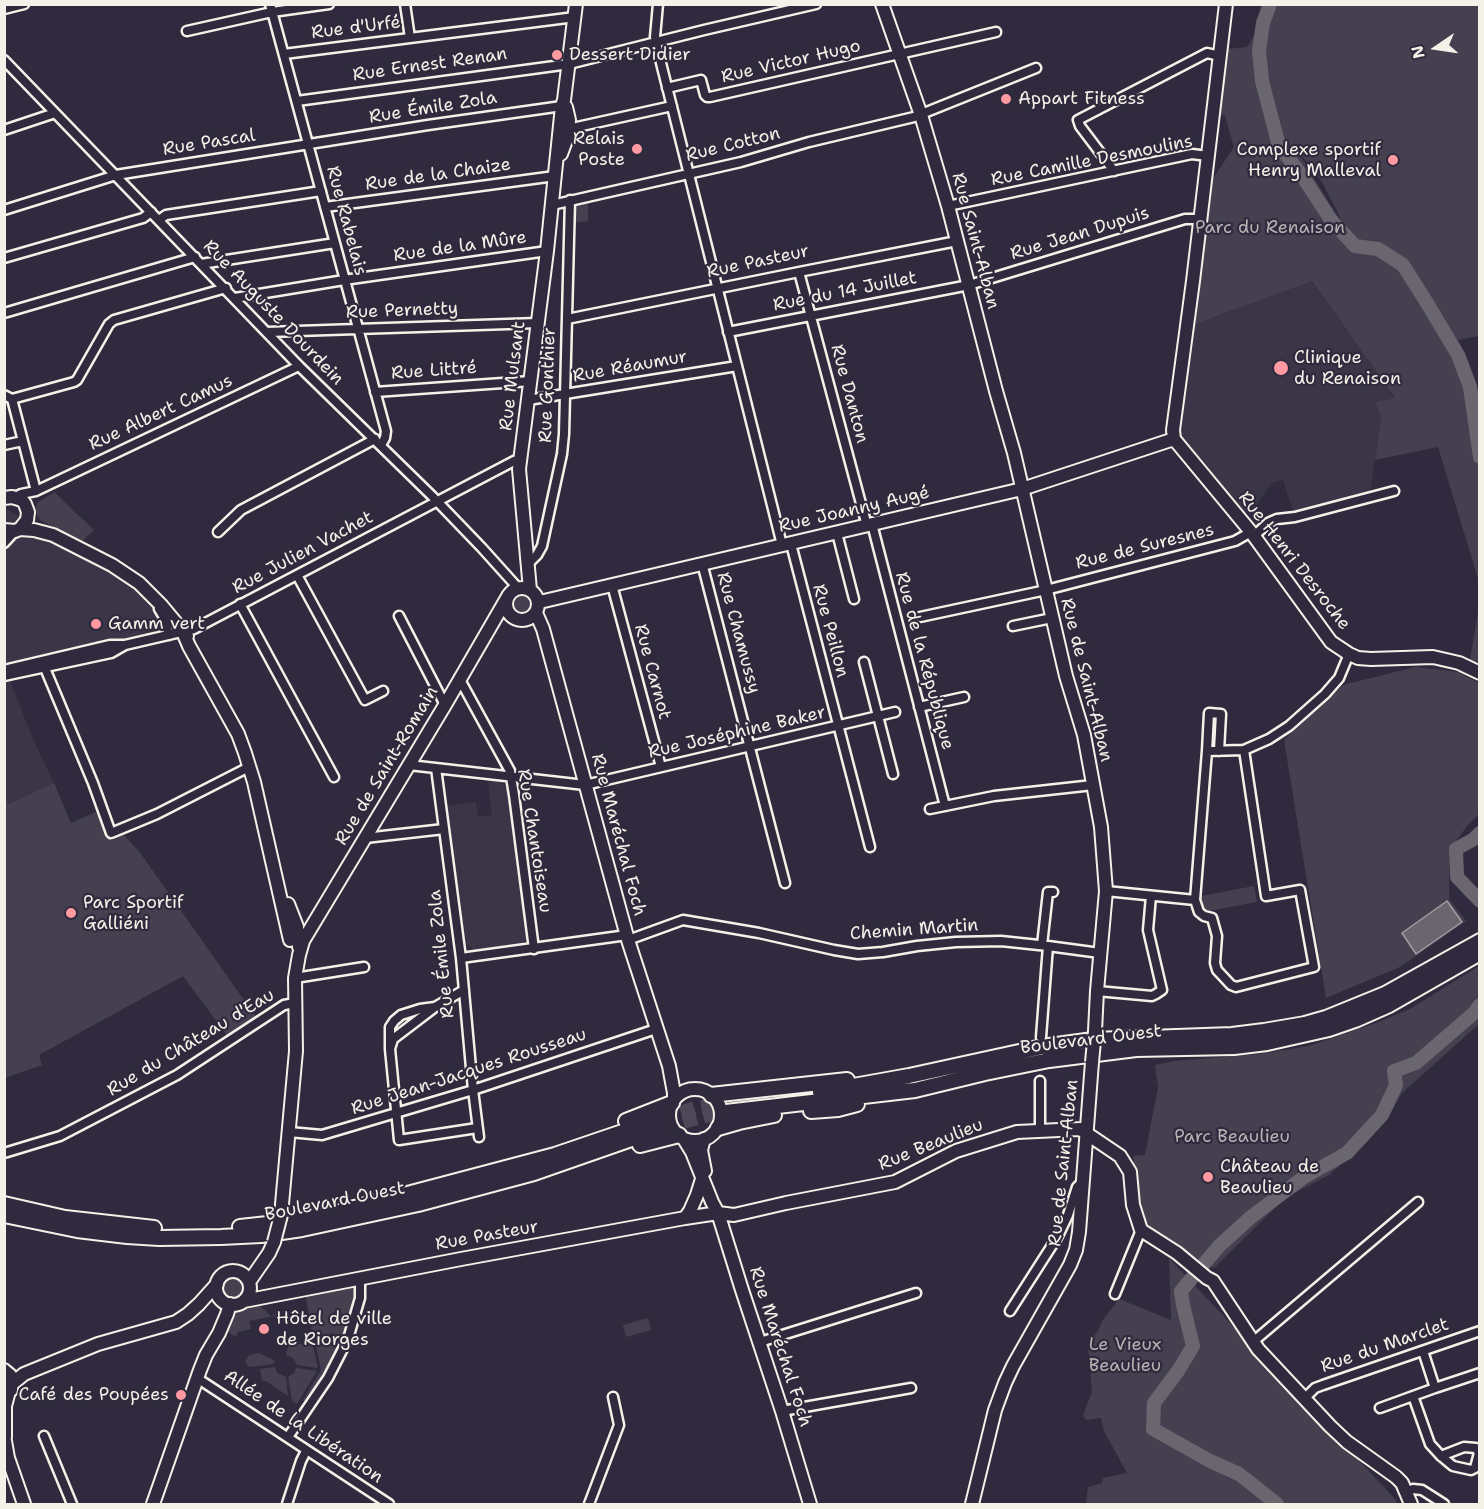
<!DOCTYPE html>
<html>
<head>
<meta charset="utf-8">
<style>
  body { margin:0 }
  #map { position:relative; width:1484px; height:1509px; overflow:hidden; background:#2f2a3d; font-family:"Shantell Sans",sans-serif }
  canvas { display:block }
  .frame { position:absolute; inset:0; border:6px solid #f4f1e8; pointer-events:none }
  .north { position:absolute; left:1406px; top:18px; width:60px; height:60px; -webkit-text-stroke:4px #2f2a3d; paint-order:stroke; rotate:257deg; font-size:16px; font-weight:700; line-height:24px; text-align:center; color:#f4f1e8 }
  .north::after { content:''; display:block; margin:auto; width:21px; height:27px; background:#f4f1e8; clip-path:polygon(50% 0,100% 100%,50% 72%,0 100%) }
</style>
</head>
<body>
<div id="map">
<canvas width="1484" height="1509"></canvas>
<div class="frame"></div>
<div class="north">N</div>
</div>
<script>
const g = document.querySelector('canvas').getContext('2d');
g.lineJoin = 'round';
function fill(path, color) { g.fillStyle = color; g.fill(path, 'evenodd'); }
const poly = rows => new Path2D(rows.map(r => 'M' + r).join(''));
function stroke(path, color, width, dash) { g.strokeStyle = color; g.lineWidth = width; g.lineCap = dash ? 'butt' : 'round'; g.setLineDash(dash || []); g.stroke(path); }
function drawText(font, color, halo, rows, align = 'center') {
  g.font = font + ' "Shantell Sans",sans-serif'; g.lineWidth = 4.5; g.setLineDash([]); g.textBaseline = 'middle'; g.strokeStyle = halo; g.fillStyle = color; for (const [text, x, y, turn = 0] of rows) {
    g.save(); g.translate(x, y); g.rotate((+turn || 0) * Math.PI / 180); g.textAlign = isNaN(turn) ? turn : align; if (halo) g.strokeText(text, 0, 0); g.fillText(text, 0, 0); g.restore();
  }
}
fill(poly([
  [1311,280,1395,399,1375,402,1381,417,1370,494,1298,513,1294,511,1290,503,1283,480,1272,483,1252,511,1240,514,1183,442,1181,436,1181,422,1195,324],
  [5,508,136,585,180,638,10,680,32,737,54,783,7,804,5,796],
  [488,779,501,782,507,789,527,937,521,944,474,950,467,945,464,927,462,927,446,806,476,802,478,817,492,815]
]), '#3b3647');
fill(poly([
  [1273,5,1479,5,1479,336,1458,340,1469,363,1479,391,1479,582,1438,447,1375,460,1381,417,1375,402,1395,398,1312,281,1195,324,1212,180,1234,147,1225,116,1213,113,1222,67,1228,49,1247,47],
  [1295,147,1322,182,1344,225,1342,224],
  [588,201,588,221,573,223,573,206,576,203],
  [55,492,57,495,94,530,81,542,40,520,36,513,36,507,38,502],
  '511 603a11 11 0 1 1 22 0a11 11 0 1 1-22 0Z',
  [1479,606,1479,663,1470,660],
  [1415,667,1458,672,1479,683,1479,814,1468,825,1449,850,1449,899,1466,921,1400,967,1326,998,1284,740,1343,685],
  [54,783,71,823,98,811,111,841,124,835,141,854,256,1017,228,1037,183,976,39,1055,42,1065,5,1078,5,796,8,804],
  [1254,886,1257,902,1208,911,1203,910,1200,908,1198,898,1201,896],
  [1479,966,1479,1024,1402,1093,1389,1116,1369,1140,1329,1175,1285,1198,1214,1268,1191,1257,1178,1244,1149,1229,1139,1202,1133,1156,1145,1155,1158,1087,1155,1065,1174,1061,1260,1054,1309,1046,1376,1023,1410,1009],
  [1169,1258,1396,1500,1396,1504,1086,1504,1088,1487,1102,1483,1103,1478,1127,1473,1104,1431,1101,1418,1086,1420,1083,1415,1092,1392,1088,1345,1099,1329,1102,1321,1119,1299,1171,1320],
  '219 1288a13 13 0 1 1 26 0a13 13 0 1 1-26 0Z',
  [356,1284,357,1298,346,1339,309,1404,303,1400,321,1370,315,1341,333,1337,334,1333,313,1337,305,1293],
  [252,1305,259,1305,271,1316,275,1315,275,1312,279,1308,280,1315,249,1321,251,1329,238,1332,236,1337,229,1333,228,1328,235,1314,246,1310],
  [648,1318,651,1330,626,1337,623,1325],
  [312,1342,318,1368,297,1365,293,1358,286,1355,288,1346],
  [259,1353,275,1361,274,1364,249,1367,245,1362,249,1355],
  [275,1367,277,1373,286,1377,288,1396,266,1381,262,1381,260,1369],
  [296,1368,317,1371,297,1404,292,1401,288,1377,294,1373]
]), '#454050');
const water = poly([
  [1447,901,1462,922,1416,954,1402,933,1447,901]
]);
fill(water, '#6a6670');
stroke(water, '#a19ea0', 1.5);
stroke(poly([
  [1270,4,1263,23,1259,51,1262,81,1279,146,1303,177,1331,220,1355,246,1378,249,1403,265,1427,303,1458,355,1470,387,1480,457],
  [1480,833,1474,839,1456,849,1457,877,1480,901],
  [1277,1504,1239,1474,1210,1461,1153,1429,1154,1403,1178,1371,1193,1346,1183,1305,1181,1291,1219,1246,1251,1217,1304,1177,1347,1153,1382,1115,1396,1085,1394,1071,1416,1063,1474,1013,1480,1005]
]), '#6a6670', 14);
stroke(poly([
  [661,1119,695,1108,727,1104],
  [663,1128,697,1118,725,1112]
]), '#4d4857', 14, [14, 7]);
const street = poly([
  [270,4,386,431,385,438,381,445],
  [405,4,410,38],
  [658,4,655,37,658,51,782,545],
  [4,9,24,4],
  [187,31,272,12,329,4],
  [284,54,575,17],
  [4,60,299,366,432,496,482,548,518,588],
  [667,88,701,80,705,95,707,97,710,97,996,32],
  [297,101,569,64,704,30,816,4],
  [568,129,672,106],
  [4,130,55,113],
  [1114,171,1080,126,1078,120,1207,53,1220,56],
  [552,205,741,162,809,142,914,117,1036,68],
  [948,206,1192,154,1208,156],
  [325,207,555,176],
  [4,210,116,175,428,125,562,106],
  [159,220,166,215,321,191],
  [4,258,143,218,151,212],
  [201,264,335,243],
  [799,272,867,526],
  [235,298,344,280,547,251],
  [4,313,195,257],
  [567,319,799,272,957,241],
  [267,332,538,323],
  [728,332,969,285,1185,219,1201,219],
  [375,392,531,381],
  [4,395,12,399,36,491],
  [12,399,74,382,77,380,109,324,114,320,226,288],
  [528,400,737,366],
  [4,445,23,441],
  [15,497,21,494,36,491,299,366],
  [872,524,945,806],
  [218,532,241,510,375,439],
  [837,533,854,599],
  [1253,537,1268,523,1277,519,1295,517,1394,491],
  [4,543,15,531],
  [791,544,870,847],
  [702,563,785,883],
  [528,564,537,555,542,546,562,454,564,434,570,200],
  [297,575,365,700,383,691],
  [612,585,661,767],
  [240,604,334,777],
  [159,609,165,619,169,635],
  [399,616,445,705],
  [920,617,1046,590,1235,541,1251,532],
  [1013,626,1052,618],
  [42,661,93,783,111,833,157,814,249,767],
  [864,662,893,774],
  [4,670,110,645,124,645],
  [4,676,111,653,125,645,194,629,514,461,521,460],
  [459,678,510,771,514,795,534,949],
  [919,707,964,697],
  [1207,751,1209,713,1221,714,1219,751],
  [409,765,585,785,895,712],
  [436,768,461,958,473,1090,479,1137],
  [930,809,994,796,1093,785],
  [365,838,444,829],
  [1106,891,1195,900,1207,751,1244,750,1269,739,1289,726,1325,694,1339,678,1349,654],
  [1195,900,1199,912,1204,916,1212,918,1217,936,1215,963,1217,970,1231,985,1236,987,1314,967,1300,890,1266,896,1244,750],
  [628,940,683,920,759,933,834,950,858,954,883,952,917,946,956,942,1001,941,1048,946,1100,953],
  [1042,945,1048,892,1053,892],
  [461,958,627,935],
  [295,978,364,967],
  [1097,991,1152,996,1156,994,1162,990,1148,930,1151,896],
  [435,1007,464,990],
  [1041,1037,1048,946],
  [390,1049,393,1039,435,1007,420,1009,401,1015,394,1021,390,1027,390,1049,399,1140,477,1128],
  [1040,1081,1040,1131],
  [289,1132,322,1135,473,1090,656,1029],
  [4,1153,60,1136,177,1075,284,1005,295,1003],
  [1115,1294,1141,1230],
  [1010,1311,1058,1236,1068,1215,1077,1187,1083,1181],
  [1254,1341,1418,1202],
  [760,1342,916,1293],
  [1423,1351,1435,1388,1480,1373],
  [197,1378,389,1504],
  [1413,1396,1430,1444,1441,1456,1453,1466,1471,1470,1475,1468,1479,1453,1476,1448,1464,1447,1441,1456],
  [1304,1399,1315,1388,1323,1385,1480,1331],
  [1380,1408,1435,1388],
  [782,1411,911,1388],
  [44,1436,72,1504],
  [288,1437,328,1378,348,1339,360,1298,360,1279],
  [1406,1491,1413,1489,1422,1490,1444,1504],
  [287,1504,301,1461,306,1451],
  [589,1504,619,1425,613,1397]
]);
const secondary = poly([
  [882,4,921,115,948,206,996,391,1014,453,1066,676,1084,735,1101,827,1106,891,1097,991,1095,1031],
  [561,154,568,135,569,120,566,107],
  [1174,439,1173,430,1193,281,1226,4],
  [1174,439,1251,532,1331,642,1349,654,1358,658,1371,659,1433,657,1459,663,1480,673],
  [4,498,12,497,22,500,25,504,28,512,27,520,20,529,15,531,4,530],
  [20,529,34,530,53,535,112,565,139,583,162,606,187,636],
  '506 604a16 16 0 1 1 32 0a16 16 0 1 1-32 0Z',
  [530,590,519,469,547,251,562,106,564,100,576,4],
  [538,601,544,601,1022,489,1174,439],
  [536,613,543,629,628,940,669,1066,674,1093,674,1100],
  [183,632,189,646,238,734,245,753,254,782,290,940],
  [288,904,297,927,299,947],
  '669 1115a26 26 0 1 1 52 0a26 26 0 1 1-52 0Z',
  [684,1139,692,1152,712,1202,718,1213,742,1290,782,1411,810,1504],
  [704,1139,701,1150,705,1171],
  [281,1215,296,1051,295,978,299,955,303,941,445,705,507,598],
  [685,1218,690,1211,697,1195,702,1179],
  '216 1288a17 17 0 1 1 34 0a17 17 0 1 1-34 0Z',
  [249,1282,269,1253,274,1242],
  [244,1301,461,1259,685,1218,718,1213,734,1215,786,1203,895,1182,956,1151,1017,1132,1080,1129,1120,1156,1130,1172,1133,1205,1141,1230,1177,1253,1207,1278,1213,1281,1258,1349,1330,1426,1347,1442,1396,1477,1402,1483,1411,1504],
  [4,1370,10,1375,12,1379,11,1390],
  [13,1383,24,1374,98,1344,176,1322,188,1314,199,1304,217,1284],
  [4,1435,8,1458,24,1504],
  [5,1437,5,1406,8,1395],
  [153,1504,200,1370,206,1355,219,1333,227,1314,230,1304],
  [972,1504,995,1410,1005,1383,1013,1366,1070,1265,1076,1250,1079,1232,1092,1062]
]);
const primary = poly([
  [820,1092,909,1076,1042,1047,1093,1040,1232,1035,1264,1031,1305,1024,1326,1018,1385,994,1480,941],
  [711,1095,847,1080],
  [811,1111,838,1109,857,1104],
  [726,1112,915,1090,985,1073,1049,1060,1136,1049,1234,1047,1267,1043,1329,1029,1355,1020,1389,1005,1480,953],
  [626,1121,672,1103],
  [718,1128,739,1122,774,1115],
  [640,1145,679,1135],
  [4,1204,65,1218,154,1228],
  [4,1215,77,1230,127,1236,159,1238,221,1237,261,1235,302,1229,418,1204,534,1173,663,1128],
  [240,1227,286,1222,328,1215,555,1155,661,1119]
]);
stroke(street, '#f4f1e8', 13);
stroke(secondary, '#f4f1e8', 16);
stroke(primary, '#f4f1e8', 18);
stroke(street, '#2f2a3d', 8);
stroke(secondary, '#2f2a3d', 12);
stroke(primary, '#2f2a3d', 14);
const secondaryBridge = poly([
  [1092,1062,1095,1031],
  [274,1242,281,1215]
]);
stroke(secondaryBridge, '#f4f1e8', 16, []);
stroke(secondaryBridge, '#2f2a3d', 12);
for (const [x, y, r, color] of [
  [557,55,6,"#ff9aa2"],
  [1006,99,6,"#ff9aa2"],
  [637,149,6,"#ff9aa2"],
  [1393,160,6,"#ff9aa2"],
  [1281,368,8,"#ff9aa2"],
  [96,624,6,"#ff9aa2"],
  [71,913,6,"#ff9aa2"],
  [1208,1177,6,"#ff9aa2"],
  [264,1329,6,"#ff9aa2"],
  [181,1395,6,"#ff9aa2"]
]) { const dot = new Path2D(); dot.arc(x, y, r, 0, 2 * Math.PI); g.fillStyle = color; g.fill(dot); stroke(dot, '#2f2a3d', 2); }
drawText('18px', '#f4f1e8', '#2f2a3d', [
  ["Rue d'Urfé",356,28,-7],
  ["Rue Victor Hugo",791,62,-13],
  ["Rue Ernest Renan",430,65,-8],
  ["Rue Émile Zola",433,108,-9],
  ["Rue Pascal",209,143,-9],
  ["Rue Cotton",733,145,-14],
  ["Rue Camille Desmoulins",1092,161,-11],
  ["Rue de la Chaize",438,175,-8],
  ["Rue Rabelais",346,221,75],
  ["Rue Jean Dupuis",1080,234,-17],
  ["Rue Saint-Alban",975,241,75],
  ["Rue de la Mûre",460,247,-8],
  ["Rue Pasteur",758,262,-12],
  ["Rue du 14 Juillet",845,292,-11],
  ["Rue Pernetty",402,311,-2],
  ["Rue Auguste Dourdein",273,313,46],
  ["Rue Réaumur",630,367,-10],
  ["Rue Littré",434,371,-4],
  ["Rue Mulsant",513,376,-83],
  ["Rue Gonthier",548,385,-88],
  ["Rue Danton",849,394,75],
  ["Rue Albert Camus",161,413,-25],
  ["Rue Joanny Augé",854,510,-13],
  ["Rue de Suresnes",1145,547,-14],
  ["Rue Julien Vachet",303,553,-28],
  ["Rue Henri Desroche",1294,561,52],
  ["Rue Peillon",830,631,75],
  ["Rue Chamussy",738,633,75],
  ["Rue de la République",924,661,75],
  ["Rue Carnot",652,672,75],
  ["Rue de Saint-Alban",1086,680,76],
  ["Rue Joséphine Baker",737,733,-13],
  ["Rue de Saint-Romain",387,766,-59],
  ["Rue Maréchal Foch",618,835,75],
  ["Rue Chantoiseau",534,841,81],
  ["Chemin Martin",914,930,-4],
  ["Rue Émile Zola",442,954,-96],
  ["Boulevard Ouest",1091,1040,-7],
  ["Rue du Château d'Eau",191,1043,-31],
  ["Rue Jean-Jacques Rousseau",469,1072,-18],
  ["Rue Beaulieu",931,1145,-22],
  ["Rue de Saint-Alban",1064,1163,-84],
  ["Boulevard Ouest",335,1202,-11],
  ["Rue Pasteur",487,1236,-10],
  ["Rue du Marclet",1385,1346,-19],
  ["Rue Maréchal Foch",780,1347,72],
  ["Allée de la Libération",303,1427,34]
]);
drawText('18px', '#f4f1e8', '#2f2a3d', [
  ["Dessert Didier",569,55],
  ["Appart Fitness",1018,99],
  ["Relais",625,139,"right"],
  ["Poste",625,160,"right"],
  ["Complexe sportif",1381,150,"right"],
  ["Henry Malleval",1381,171,"right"],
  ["Clinique",1294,358],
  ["du Renaison",1294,379],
  ["Gamm vert",108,624],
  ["Parc Sportif",83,903],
  ["Galliéni",83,924],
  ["Château de",1220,1167],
  ["Beaulieu",1220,1188],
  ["Hôtel de ville",276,1319],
  ["de Riorges",276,1340],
  ["Café des Poupées",169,1395,"right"]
], 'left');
drawText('18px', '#b7b3b3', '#2f2a3d', [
  ["Parc du Renaison",1270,228],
  ["Parc Beaulieu",1232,1137],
  ["Le Vieux",1125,1345],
  ["Beaulieu",1125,1366]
]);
</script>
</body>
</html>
